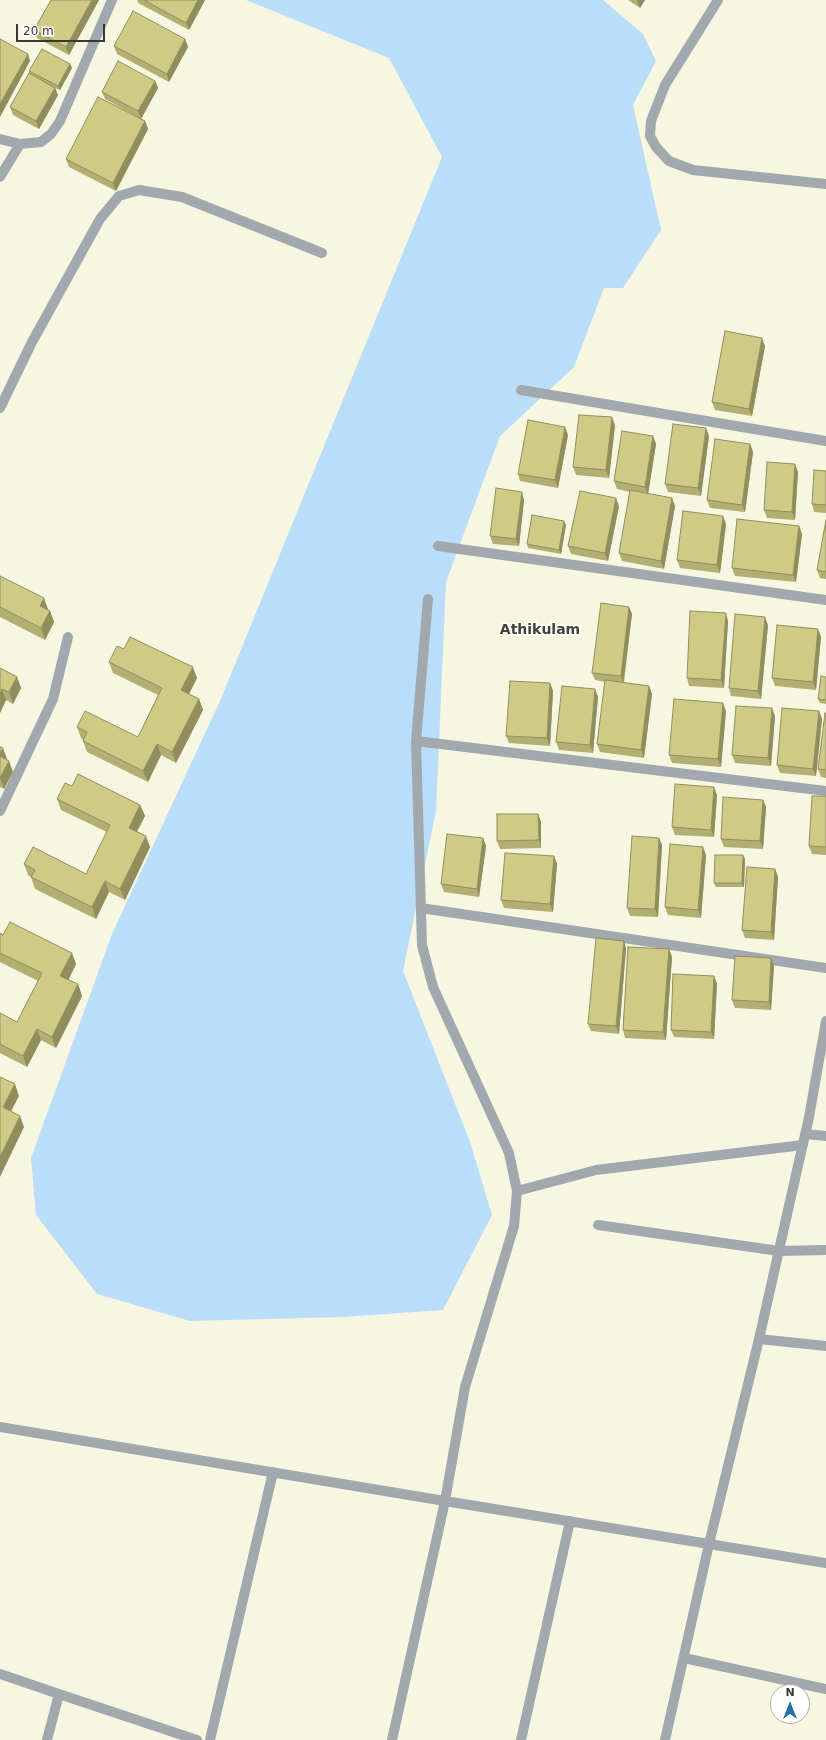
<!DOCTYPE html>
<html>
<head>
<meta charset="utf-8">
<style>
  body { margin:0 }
  #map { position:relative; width:826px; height:1740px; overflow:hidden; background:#f6f6e1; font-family:"DejaVu Sans",sans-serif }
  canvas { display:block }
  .north { position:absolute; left:770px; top:1684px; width:40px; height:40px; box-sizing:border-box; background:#fff; border:1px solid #b0afac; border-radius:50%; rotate:0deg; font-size:11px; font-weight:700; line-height:16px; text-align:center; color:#393830 }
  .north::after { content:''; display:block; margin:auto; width:14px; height:18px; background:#246fa2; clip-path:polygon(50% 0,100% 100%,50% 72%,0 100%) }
  .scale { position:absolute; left:16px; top:24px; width:89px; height:18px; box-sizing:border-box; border:2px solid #393830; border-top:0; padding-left:5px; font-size:12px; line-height:14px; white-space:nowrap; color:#393830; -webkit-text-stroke:3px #fff; paint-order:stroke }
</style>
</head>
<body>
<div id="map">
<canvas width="826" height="1740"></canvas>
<div class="north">N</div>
<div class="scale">20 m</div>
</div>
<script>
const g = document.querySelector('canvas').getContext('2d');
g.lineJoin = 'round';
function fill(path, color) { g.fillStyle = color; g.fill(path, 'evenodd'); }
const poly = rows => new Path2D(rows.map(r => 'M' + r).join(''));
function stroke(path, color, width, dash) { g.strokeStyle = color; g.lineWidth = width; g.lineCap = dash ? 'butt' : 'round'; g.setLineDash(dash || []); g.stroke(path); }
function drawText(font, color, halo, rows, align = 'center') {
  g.font = font + ' "DejaVu Sans",sans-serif'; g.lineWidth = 3.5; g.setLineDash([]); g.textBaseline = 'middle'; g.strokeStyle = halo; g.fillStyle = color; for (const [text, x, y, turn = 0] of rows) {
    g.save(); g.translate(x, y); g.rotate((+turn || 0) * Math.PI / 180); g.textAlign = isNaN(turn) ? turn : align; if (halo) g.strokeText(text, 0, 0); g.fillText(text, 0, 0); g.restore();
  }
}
fill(poly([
  [246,0,603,0,643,34,656,61,633,105,661,230,623,288,604,288,574,367,500,436,446,582,436,811,403,971,470,1142,492,1215,443,1310,343,1317,190,1321,97,1294,36,1215,31,1158,112,934,220,701,442,157,389,58]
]), '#baddf9');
stroke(poly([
  [718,0,665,85,651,121,650,136,656,147,669,161,693,170,826,184],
  [0,139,20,144],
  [0,177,20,144,41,142,51,134,60,121,112,0],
  [521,390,826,441],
  [0,408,32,342,100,219,119,196,139,190,182,197,322,253],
  [438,546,826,600],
  [428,599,416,741,422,945,433,987,509,1153,517,1191,514,1226,465,1387,445,1501,826,1563],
  [416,741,826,791],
  [0,811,53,699,68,637],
  [421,908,826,968],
  [826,1021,809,1117,759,1339,826,1346],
  [806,1134,826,1136],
  [517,1191,596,1170,803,1145],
  [598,1225,779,1251,826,1250],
  [0,1427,445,1501,392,1740],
  [684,1658,826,1689],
  [0,1674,59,1694,47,1740],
  [59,1694,197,1740],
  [210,1740,273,1472],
  [521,1740,570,1521],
  [665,1740,709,1544,759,1339]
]), '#a1a8ae', 10);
fill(poly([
  [51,0,99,0,69,55,37,38,34,30],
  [137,0,205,0,189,30,138,3],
  [628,0,645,0,640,8],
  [185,39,188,47,169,82,117,54,114,46],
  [70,64,72,68,60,90,55,88,58,95,39,129,13,115,10,107,31,74,29,71],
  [155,81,158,88,141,119,145,121,148,129,116,191,69,167,66,159,139,118,105,99,102,92],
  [765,346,752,416,715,410,712,402],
  [615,425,609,478,576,475,573,467],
  [568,435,558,488,520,481,518,474],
  [653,436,656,444,648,493,675,506,664,569,622,561,619,553,630,492,617,489,614,481],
  [709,436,701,496,668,492,665,484],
  [750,444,753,452,745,512,710,508,707,500],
  [826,471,826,513,814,512,812,504],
  [798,472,795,520,767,518,764,510],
  [524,500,519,546,493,544,490,536],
  [619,506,608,561,571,554,568,546],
  [826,520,826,579,820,578,817,570],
  [726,524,720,573,680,568,677,560],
  [566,525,561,554,528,548,527,544],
  [799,526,802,534,796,582,735,576,732,568],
  [0,576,50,611,54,622,45,640,0,617],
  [629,607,632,614,624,683,649,686,652,694,644,758,600,752,597,744,605,682,595,680,592,673],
  [728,621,724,688,689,686,687,678],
  [768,625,761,699,731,696,729,688],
  [818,629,821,637,816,690,775,686,772,678],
  [124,649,197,678,189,694,199,699,203,710,176,763,161,755,148,782,87,752,83,741,83,740,81,738,77,727,138,737,158,695,113,673,109,662],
  [0,668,17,677,21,688,13,704,6,700,0,713],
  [826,677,826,704,820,703,818,699],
  [550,683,553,691,550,746,509,743,506,736],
  [595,689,598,697,593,753,559,750,556,742],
  [726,711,721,767,672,763,669,755],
  [819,711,822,719,816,776,780,773,777,765],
  [826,714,826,778,821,777,818,769],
  [775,716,771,766,735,763,732,755],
  [0,747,13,772,4,789,0,787],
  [72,786,140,805,145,816,137,831,150,847,125,900,109,892,96,919,35,889,31,877,28,875,24,864,86,874,107,832,61,810,57,799],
  [717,795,714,837,675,835,672,827],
  [826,796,826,855,812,854,809,846],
  [763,800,766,807,763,849,724,847,721,839],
  [538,814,541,822,541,848,500,849,497,841],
  [483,838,486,846,479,897,444,892,441,884],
  [659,838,662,845,658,917,630,916,627,908],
  [706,855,701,918,668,915,665,907],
  [554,856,557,864,553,912,504,908,501,900],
  [745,859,744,887,716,887,714,883],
  [775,869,778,877,774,940,745,938,742,930],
  [0,933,76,964,68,980,78,984,82,996,56,1048,41,1040,27,1067,0,1053,0,1013,17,1022,38,981,0,962],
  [624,941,626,949,619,1034,591,1031,588,1024],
  [669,949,672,957,666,1040,625,1038,623,1030],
  [774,966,771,1010,735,1008,732,1000],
  [714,976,717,984,714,1039,674,1037,671,1030]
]), '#b2af73');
fill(poly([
  [92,0,99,0,69,55,66,47],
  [198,0,205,0,189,30,186,23],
  [637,0,645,0,640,8],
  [185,39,188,47,169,82,167,74],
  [28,54,30,61,0,117,0,104],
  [70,64,72,68,60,90,58,86],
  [155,81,158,88,141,119,138,111],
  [55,88,58,95,39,129,36,121],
  [145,121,148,129,116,191,113,183],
  [762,338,765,346,752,416,749,409],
  [612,417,615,425,609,478,606,470],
  [565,427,568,435,558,488,555,480],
  [706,428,709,436,701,496,698,488],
  [653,436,656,444,648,495,645,487],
  [750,444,753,452,745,512,742,505],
  [795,464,798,472,795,520,792,512],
  [522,492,524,500,519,546,516,539],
  [616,498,619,506,608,561,605,553],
  [672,498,675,506,664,569,661,561],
  [723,516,726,524,720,573,717,565],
  [564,521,566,525,561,554,559,550],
  [799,526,802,534,796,582,793,575],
  [44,598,48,609,44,617,40,606],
  [629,607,632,614,623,684,621,676],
  [50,611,54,622,45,640,41,628],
  [726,613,728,621,724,688,721,680],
  [765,617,768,625,761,699,758,691],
  [818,629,821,637,816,690,813,682],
  [193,667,197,678,185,702,181,690],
  [17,677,21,688,13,704,9,692],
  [550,683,553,691,550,746,547,738],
  [649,686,652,694,644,758,641,750],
  [2,689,6,700,0,713,0,694],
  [595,689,598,697,593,753,590,745],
  [199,699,203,710,176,763,172,752],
  [723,703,726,711,721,767,718,759],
  [772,708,775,716,771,766,768,758],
  [819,711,822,719,816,776,813,769],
  [157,744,161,755,148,782,143,771],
  [3,748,7,759,3,767,0,759,0,754],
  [9,761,13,772,4,789,0,778],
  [714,787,717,795,714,837,711,830],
  [763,800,766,807,763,849,760,841],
  [140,805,145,816,133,839,129,828],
  [538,814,541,822,541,848,539,840],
  [146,836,150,847,125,900,120,889],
  [483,838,486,846,479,897,477,889],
  [659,838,662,845,658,917,655,909],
  [703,847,706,855,701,918,698,910],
  [743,855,745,859,744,887,742,883],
  [554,856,557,864,553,912,550,904],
  [775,869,778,877,774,940,771,932],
  [105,881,109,892,96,919,92,907],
  [624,941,626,949,619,1034,616,1026],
  [669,949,672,957,666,1040,663,1032],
  [72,953,76,964,65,987,60,976],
  [771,958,774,966,771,1010,769,1002],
  [714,976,717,984,714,1039,711,1032],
  [78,984,82,996,56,1048,52,1037],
  [37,1029,41,1040,27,1067,23,1056],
  [15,1084,19,1096,7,1119,3,1107],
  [20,1116,24,1127,0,1177,0,1157]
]), '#918e5e');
const building = poly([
  [51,0,92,0,66,47,34,30,51,0],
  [144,0,198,0,186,23,144,0],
  [133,11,185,39,167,74,114,46,133,11],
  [0,39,28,54,0,104,0,39],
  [42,49,70,64,58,86,29,71,42,49],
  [118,61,155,81,138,111,102,92,118,61],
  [29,73,55,88,36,121,10,107,29,73],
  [98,97,145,121,113,183,66,159,98,97],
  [725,331,762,338,749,409,712,402,725,331],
  [579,415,612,417,606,470,573,467,579,415],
  [528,420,565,427,555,480,518,474,528,420],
  [673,424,706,428,698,488,665,484,673,424],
  [622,431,653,436,645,487,614,481,622,431],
  [715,439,750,444,742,505,707,500,715,439],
  [767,462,795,464,792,512,764,510,767,462],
  [814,470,826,471,826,505,812,504,814,470],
  [496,488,522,492,516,539,490,536,496,488],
  [630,490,672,498,661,561,619,553,630,490],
  [580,491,616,498,605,553,568,546,580,491],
  [683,511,723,516,717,565,677,560,683,511],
  [532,515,564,521,559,550,527,544,532,515],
  [737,519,799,526,793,575,732,568,737,519],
  [826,520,826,572,817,570,826,520],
  [0,576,44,598,40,606,50,611,41,628,0,607,0,576],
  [601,603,629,607,621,676,592,673,601,603],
  [690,611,726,613,721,680,687,678,690,611],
  [735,614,765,617,758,691,729,688,735,614],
  [777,625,818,629,813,682,772,678,777,625],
  [130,637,193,667,181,690,199,699,172,752,157,744,143,771,83,741,87,732,77,727,85,711,138,737,162,688,109,662,117,646,124,649,130,637],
  [0,668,17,677,9,692,2,689,0,694,0,668],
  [821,676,826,677,826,700,818,699,821,676],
  [605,680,649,686,641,750,597,744,605,680],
  [510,681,550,683,547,738,506,736,510,681],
  [562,686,595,689,590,745,556,742,562,686],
  [674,699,723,703,718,759,669,755,674,699],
  [736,706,772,708,768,758,732,755,736,706],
  [782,708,819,711,813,769,777,765,782,708],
  [825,713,826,714,826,770,818,769,825,713],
  [0,747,3,748,0,754,0,747],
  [0,756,9,761,0,778,0,756],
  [78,774,140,805,129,828,146,836,120,889,105,881,92,907,31,877,35,870,24,864,33,847,86,874,110,825,57,799,65,783,72,786,78,774],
  [675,784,714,787,711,830,672,827,675,784],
  [812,796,826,796,826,847,809,846,812,796],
  [723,797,763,800,760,841,721,839,723,797],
  [497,814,538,814,539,840,497,841,497,814],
  [447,834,483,838,477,889,441,884,447,834],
  [632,836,659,838,655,909,627,908,632,836],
  [670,844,703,847,698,910,665,907,670,844],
  [505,853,554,856,550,904,501,900,505,853],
  [715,855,743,855,742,883,714,883,715,855],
  [747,867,775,869,771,932,742,930,747,867],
  [10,922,72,953,60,976,78,984,52,1037,37,1029,23,1056,0,1044,0,1013,17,1022,42,973,0,953,0,933,3,935,10,922],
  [596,938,624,941,616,1026,588,1024,596,938],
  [628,947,669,949,663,1032,623,1030,628,947],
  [735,956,771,958,769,1002,732,1000,735,956],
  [673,974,714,976,711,1032,671,1030,673,974],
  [0,1077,15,1084,3,1107,20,1116,0,1157,0,1077]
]);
fill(building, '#cfcb86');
stroke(building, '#918e5e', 1);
drawText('bold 14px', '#434332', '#fff', [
  ["Athikulam",540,630]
]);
</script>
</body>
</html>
